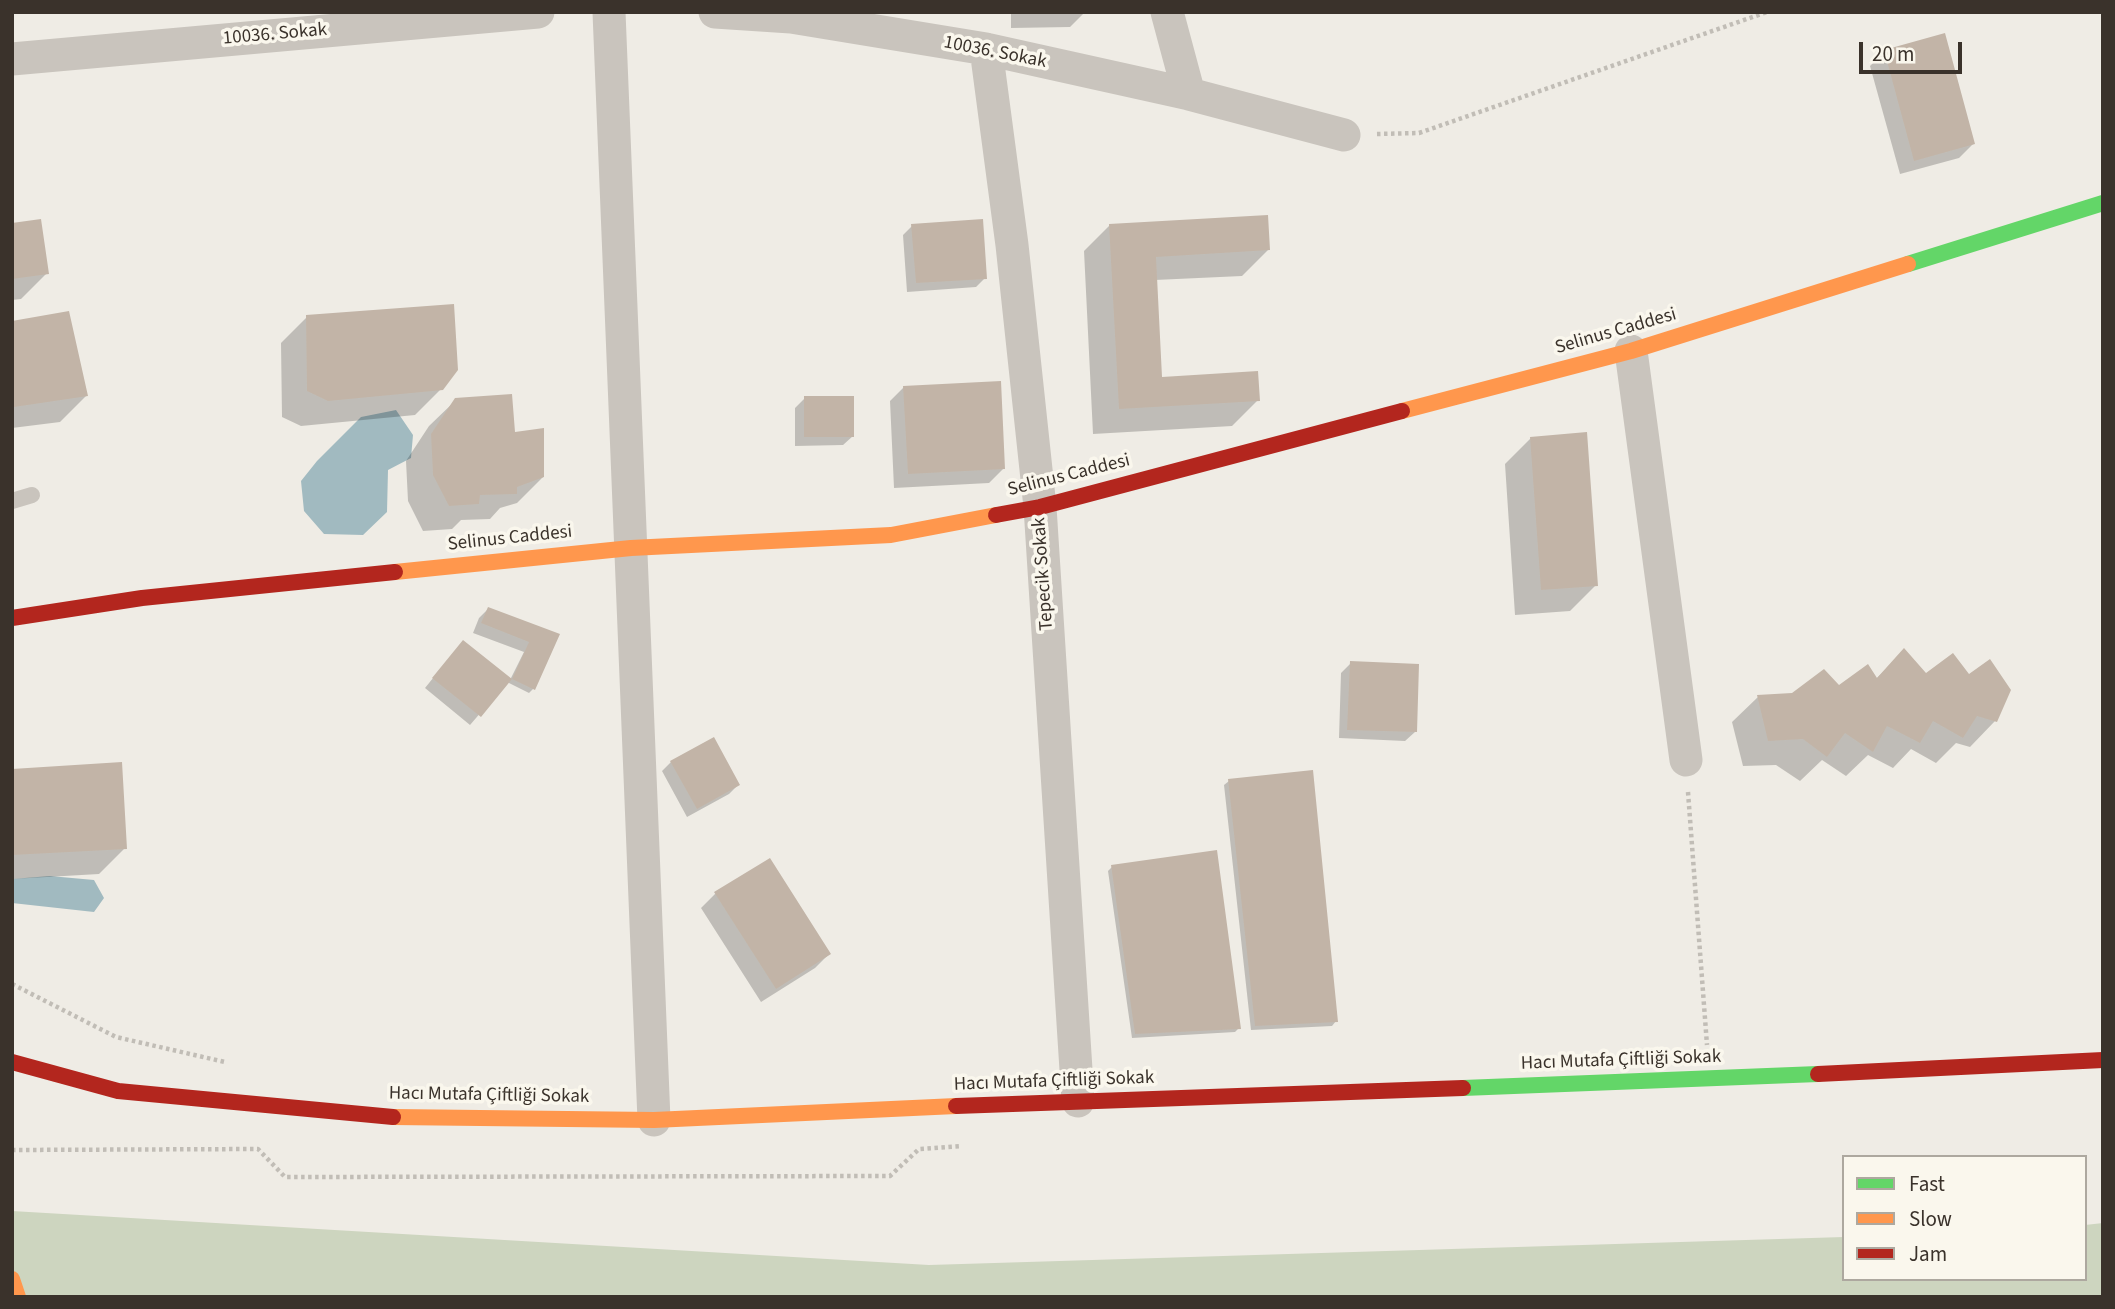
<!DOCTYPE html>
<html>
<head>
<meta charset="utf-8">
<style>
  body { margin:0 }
  #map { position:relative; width:2115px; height:1309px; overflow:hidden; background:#efece5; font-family:"Source Sans 3",sans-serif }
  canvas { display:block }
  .frame { position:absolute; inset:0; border:14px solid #3a322b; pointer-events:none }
  .legend { position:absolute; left:1842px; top:1155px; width:245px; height:126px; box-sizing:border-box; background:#faf7ed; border:2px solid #ada89f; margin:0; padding:9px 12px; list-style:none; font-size:21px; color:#3a322b }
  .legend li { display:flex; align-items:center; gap:14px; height:35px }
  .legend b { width:35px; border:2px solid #ada89f }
  .scale { position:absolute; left:1859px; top:42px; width:103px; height:32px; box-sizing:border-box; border:4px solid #3a322b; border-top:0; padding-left:9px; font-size:21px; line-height:24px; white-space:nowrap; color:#3a322b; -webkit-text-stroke:5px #faf7ed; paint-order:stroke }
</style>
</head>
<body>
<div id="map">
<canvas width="2115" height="1309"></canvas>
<div class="frame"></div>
<ul class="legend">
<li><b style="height:9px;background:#63d668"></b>Fast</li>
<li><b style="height:9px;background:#ff974d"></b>Slow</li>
<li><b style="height:9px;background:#b3261e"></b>Jam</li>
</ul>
<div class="scale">20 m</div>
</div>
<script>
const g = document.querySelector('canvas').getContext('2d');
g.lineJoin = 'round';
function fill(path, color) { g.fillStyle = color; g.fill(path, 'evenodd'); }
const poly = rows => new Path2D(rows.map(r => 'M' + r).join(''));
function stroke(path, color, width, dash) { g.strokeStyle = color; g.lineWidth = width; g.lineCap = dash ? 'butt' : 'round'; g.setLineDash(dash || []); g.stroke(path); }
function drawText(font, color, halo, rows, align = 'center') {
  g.font = font + ' "Source Sans 3",sans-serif'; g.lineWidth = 7; g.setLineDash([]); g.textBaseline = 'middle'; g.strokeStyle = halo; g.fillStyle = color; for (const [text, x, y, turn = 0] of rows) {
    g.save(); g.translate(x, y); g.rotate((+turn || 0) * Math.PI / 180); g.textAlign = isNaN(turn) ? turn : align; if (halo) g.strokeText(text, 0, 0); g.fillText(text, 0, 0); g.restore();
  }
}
fill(poly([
  [12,1211,929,1265,1844,1237,1844,1279,2085,1279,2085,1225,2103,1223,2103,1297,12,1297]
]), '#cdd5bf');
fill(poly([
  [396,410,413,435,411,458,388,470,387,512,363,535,324,534,304,511,301,481,317,461,361,417],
  [50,876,94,880,104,898,94,912,12,903,12,879]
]), '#a1bac0');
fill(poly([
  [1011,12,1085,12,1070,27,1011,28],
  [1943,36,1973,144,1959,158,1900,174,1870,66,1884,52],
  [12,225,47,273,21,299,12,300],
  [1110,225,1268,250,1242,276,1155,280,1160,379,1258,400,1232,426,1093,434,1084,251],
  [912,226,985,278,976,287,907,292,903,235],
  [307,317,441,389,415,415,301,426,282,417,281,343],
  [12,323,86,396,60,422,12,428],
  [904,387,1004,468,989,483,894,488,890,401],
  [805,398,853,436,843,445,795,446,795,408],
  [456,400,514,434,543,477,517,503,500,508,490,519,461,520,452,529,423,531,408,501,406,461,429,426],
  [1531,438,1596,585,1570,611,1515,615,1505,464],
  [488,609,558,635,533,689,529,693,507,682,470,725,425,688,454,652,510,680,524,652,473,633,479,618],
  [1904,651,1925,676,1995,721,1970,747,1956,743,1936,763,1911,749,1893,768,1868,755,1846,776,1822,760,1800,781,1776,765,1743,766,1732,722,1758,697,1792,695,1876,679],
  [1351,663,1415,732,1405,741,1339,738,1341,673],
  [671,762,738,785,729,794,687,817,662,771],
  [12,771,125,848,99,874,12,879],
  [1229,781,1336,1021,1332,1026,1251,1030,1224,785],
  [769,860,829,954,815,968,761,1002,701,908,715,894],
  [1112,867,1239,1028,1235,1032,1132,1038,1108,871]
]), '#0003');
fill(poly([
  [1945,33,1975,144,1914,161,1884,50],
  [1268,215,1270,250,1156,257,1162,377,1258,371,1260,401,1119,409,1109,224],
  [41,219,49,274,12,279,12,223],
  [983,219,987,279,916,283,911,224],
  [454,304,458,370,443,390,328,401,307,391,306,315],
  [69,311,88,396,14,407,12,321],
  [1001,381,1005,469,908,474,903,386],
  [512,394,515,432,544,428,544,477,517,487,517,494,480,495,479,504,449,506,433,475,431,434,455,398],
  [804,396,854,396,854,437,804,437],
  [1587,432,1598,586,1541,590,1530,437],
  [488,607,560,634,535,690,512,679,529,642,481,623],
  [463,640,512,679,481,717,432,678],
  [1904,648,1926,673,1953,653,1969,674,1990,659,2011,690,1997,722,1977,716,1963,738,1933,721,1920,743,1887,726,1873,752,1845,733,1827,757,1803,739,1768,741,1757,695,1792,693,1824,669,1839,685,1868,664,1877,678],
  [1350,661,1419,664,1417,732,1347,730],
  [714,737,740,785,697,809,670,761],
  [122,762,127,849,12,855,12,769],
  [1313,770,1338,1022,1255,1026,1228,779],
  [1217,850,1241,1029,1135,1034,1111,865],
  [770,858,831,954,776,989,714,892]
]), '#c2b4a7');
stroke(poly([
  [1377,134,1419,133,1767,12],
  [1688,792,1707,1045],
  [12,984,116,1037,225,1062],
  [12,1150,258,1149,285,1177,890,1176,919,1149,962,1146]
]), '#c1bdb6', 4.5, [3.5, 3.5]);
stroke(poly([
  [12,501,32,495]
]), '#c9c4bd', 16);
stroke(poly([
  [609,12,654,1120],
  [715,12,791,17,986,49,1189,94,1167,12],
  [986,49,1012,245,1040,507,1078,1101],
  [12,59,538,12],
  [1189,94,1344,135],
  [1631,351,1686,760]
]), '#c9c4bd', 33);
stroke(poly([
  [1908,264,2103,203],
  [1463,1088,1818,1074]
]), '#63d668', 16);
stroke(poly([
  [1402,411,1631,351,1908,264],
  [395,572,631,548,891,535,996,515],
  [393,1117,654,1120,956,1106],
  [12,1279,18,1297]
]), '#ff974d', 16);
stroke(poly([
  [996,515,1040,507,1402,411],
  [12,618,142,598,395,572],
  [12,1062,118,1091,393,1117],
  [1818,1074,2103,1060],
  [956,1106,1463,1088]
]), '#b3261e', 16);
drawText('19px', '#3a322b', '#faf7ed', [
  ["10036. Sokak",275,35,-5],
  ["10036. Sokak",995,53,11],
  ["Selinus Caddesi",1616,332,-16],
  ["Selinus Caddesi",1069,476,-14],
  ["Selinus Caddesi",510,539,-6],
  ["Tepecik Sokak",1044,574,-94],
  ["Hacı Mutafa Çiftliği Sokak",1621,1061,-2],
  ["Hacı Mutafa Çiftliği Sokak",1054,1082,-2],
  ["Hacı Mutafa Çiftliği Sokak",489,1096,1]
]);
</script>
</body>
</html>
